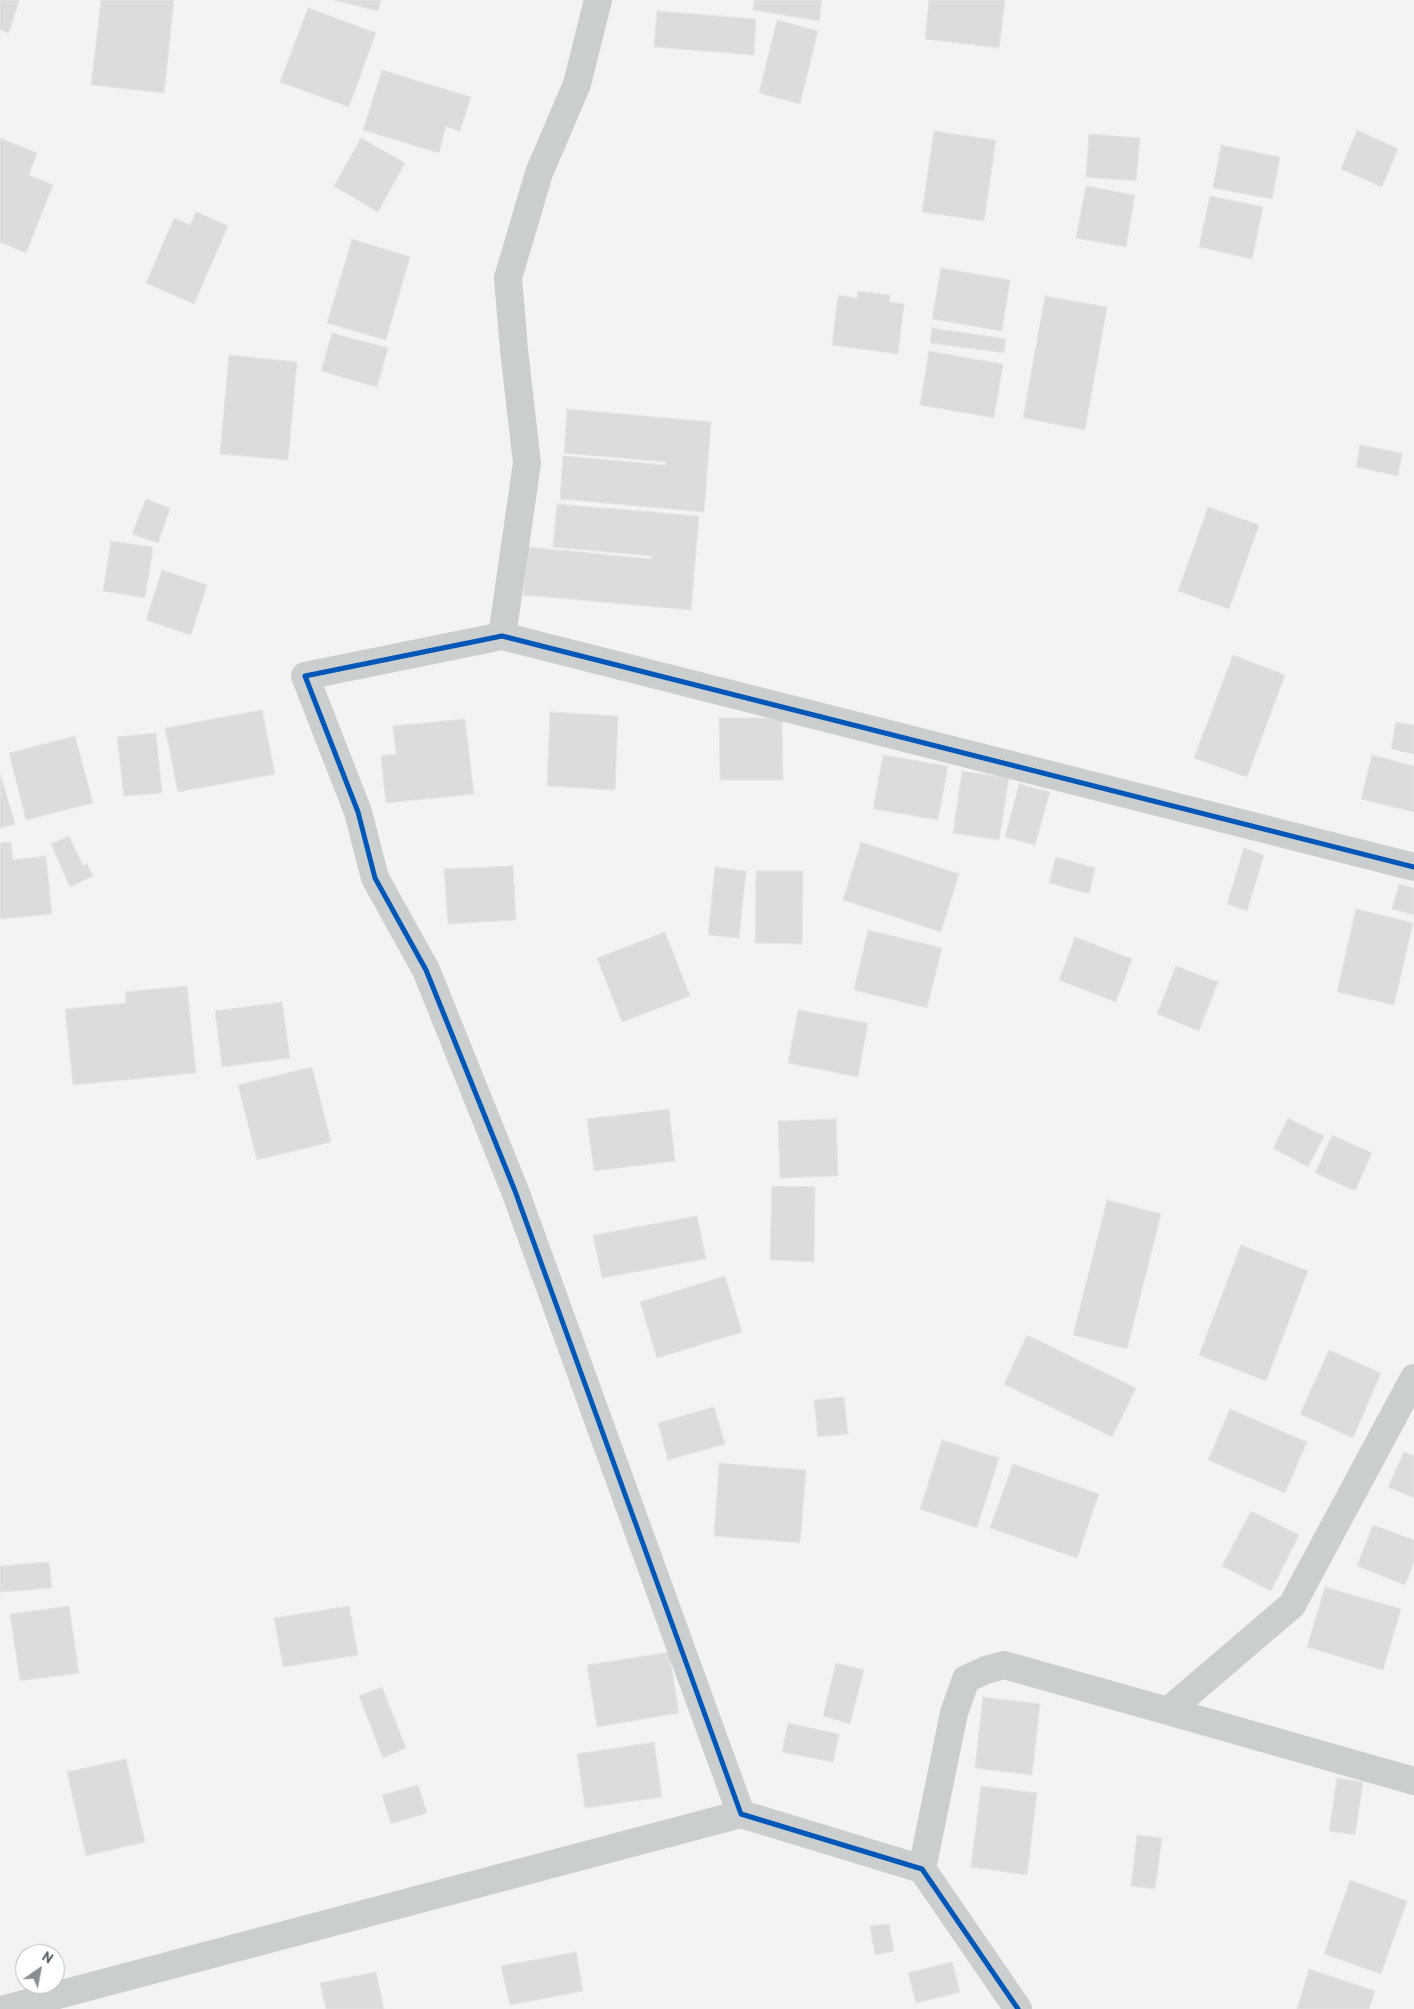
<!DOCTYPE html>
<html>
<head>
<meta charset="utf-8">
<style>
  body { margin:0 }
  #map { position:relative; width:1414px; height:2009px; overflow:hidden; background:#f4f3f3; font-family:"PT Sans",sans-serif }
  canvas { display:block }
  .north { position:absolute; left:15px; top:1944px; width:50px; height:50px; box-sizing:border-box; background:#fff; border:1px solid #b7bdbe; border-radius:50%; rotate:33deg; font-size:14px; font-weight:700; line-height:20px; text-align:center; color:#4c595d }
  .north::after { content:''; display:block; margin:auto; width:18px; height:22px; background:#878f92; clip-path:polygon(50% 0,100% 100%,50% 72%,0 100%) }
</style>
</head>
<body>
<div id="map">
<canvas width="1414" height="2009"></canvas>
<div class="north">N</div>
</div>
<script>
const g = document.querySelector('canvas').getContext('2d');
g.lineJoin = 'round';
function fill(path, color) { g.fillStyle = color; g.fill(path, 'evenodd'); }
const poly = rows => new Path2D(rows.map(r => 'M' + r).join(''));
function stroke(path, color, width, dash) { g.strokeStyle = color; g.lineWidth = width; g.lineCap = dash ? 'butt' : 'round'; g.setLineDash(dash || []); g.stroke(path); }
const building = poly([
  [0,0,19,0,9,33,0,30,0,0],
  [101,0,174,0,164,93,91,85,101,0],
  [334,0,381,0,378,11,334,0],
  [754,0,822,0,819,21,753,10,754,0],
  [929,0,1005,0,999,48,925,39,929,0],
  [308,8,376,33,349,107,280,82,308,8],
  [657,11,756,19,754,55,654,47,657,11],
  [777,20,818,31,800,104,759,93,777,20],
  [382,70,471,97,460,131,446,126,439,153,363,130,382,70],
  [1357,130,1398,149,1382,187,1341,169,1357,130],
  [934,131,996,140,984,221,922,212,934,131],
  [1089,134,1140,138,1136,181,1086,177,1089,134],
  [0,138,37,153,29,175,53,185,26,253,0,242,0,138],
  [361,138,405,163,378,212,334,186,361,138],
  [1221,145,1280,157,1272,199,1213,188,1221,145],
  [1086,186,1135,195,1126,247,1076,238,1086,186],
  [1210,196,1263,207,1252,259,1199,247,1210,196],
  [196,212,228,226,194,304,146,283,174,218,190,225,196,212],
  [352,239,410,257,386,340,327,323,352,239],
  [941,268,1010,280,1002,331,932,319,941,268],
  [858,291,890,295,889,302,904,304,898,354,832,345,838,295,857,298,858,291],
  [1045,296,1107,307,1085,430,1023,418,1045,296],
  [932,328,1006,339,1004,353,930,343,932,328],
  [332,333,388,348,377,387,321,371,332,333],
  [929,351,1003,364,994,418,920,405,929,351],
  [229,355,297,362,288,460,220,454,229,355],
  [567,409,711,422,704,512,560,499,563,456,666,465,666,462,564,453,567,409],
  [1360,445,1402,453,1398,476,1356,467,1360,445],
  [146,499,170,508,158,543,132,534,146,499],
  [557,504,699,516,691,610,523,595,527,547,652,559,652,556,553,547,557,504],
  [1208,507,1259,525,1229,609,1178,591,1208,507],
  [111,541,153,547,145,598,103,591,111,541],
  [162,570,207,585,191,635,146,620,162,570],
  [1233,655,1285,675,1247,777,1194,758,1233,655],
  [262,710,275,774,178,792,165,728,262,710],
  [550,712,618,716,615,790,547,786,550,712],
  [719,718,782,718,783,780,720,780,719,718],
  [465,719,474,794,386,803,381,756,396,754,393,726,465,719],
  [1396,722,1414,725,1414,754,1391,749,1396,722],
  [156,733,162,793,124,796,117,737,156,733],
  [75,736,93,803,26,820,9,753,75,736],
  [883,755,948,766,938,820,873,809,883,755],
  [1372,755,1414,766,1414,812,1361,799,1372,755],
  [962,771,1009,778,999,840,953,833,962,771],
  [0,773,15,824,0,828,0,773],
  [1019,784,1050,792,1035,845,1005,837,1019,784],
  [69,836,83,866,87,864,93,876,70,887,51,844,69,836],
  [11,842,13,860,46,856,52,914,0,919,0,843,11,842],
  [861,842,959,874,941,932,843,900,861,842],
  [1244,848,1264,855,1247,911,1227,904,1244,848],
  [1056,857,1095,868,1089,894,1049,883,1056,857],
  [513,866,516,920,448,924,444,869,513,866],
  [715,867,746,871,739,938,708,935,715,867],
  [756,871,803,871,802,944,755,943,756,871],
  [1399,884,1414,888,1414,915,1392,909,1399,884],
  [1356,909,1413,923,1394,1005,1337,992,1356,909],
  [868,930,942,948,927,1008,854,990,868,930],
  [665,932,690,996,622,1022,597,958,665,932],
  [1075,937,1132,959,1116,1002,1059,980,1075,937],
  [1176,966,1218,982,1199,1031,1157,1014,1176,966],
  [187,986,196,1073,73,1085,65,1009,126,1003,125,992,187,986],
  [282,1002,290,1058,222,1067,215,1011,282,1002],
  [798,1010,868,1023,858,1077,788,1063,798,1010],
  [312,1067,331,1142,257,1160,238,1085,312,1067],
  [669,1109,675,1161,594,1171,587,1119,669,1109],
  [1288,1118,1324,1136,1308,1167,1273,1148,1288,1118],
  [836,1119,838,1176,780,1178,778,1121,836,1119],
  [1332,1135,1372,1153,1355,1191,1315,1173,1332,1135],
  [772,1186,815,1187,814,1262,770,1260,772,1186],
  [1107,1200,1161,1214,1127,1349,1073,1335,1107,1200],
  [697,1216,706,1259,602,1278,593,1235,697,1216],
  [1241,1245,1308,1271,1266,1381,1199,1355,1241,1245],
  [725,1276,742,1332,657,1358,640,1302,725,1276],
  [1027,1335,1136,1388,1112,1437,1004,1384,1027,1335],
  [1329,1350,1381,1373,1353,1438,1300,1414,1329,1350],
  [844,1397,848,1434,818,1437,814,1400,844,1397],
  [714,1407,725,1444,668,1460,658,1423,714,1407],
  [1230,1409,1307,1442,1285,1493,1208,1460,1230,1409],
  [942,1440,999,1458,977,1528,920,1509,942,1440],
  [1404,1452,1414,1456,1414,1498,1388,1487,1404,1452],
  [719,1463,806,1470,800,1543,714,1536,719,1463],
  [1013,1464,1099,1494,1077,1558,990,1528,1013,1464],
  [1251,1511,1299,1535,1271,1591,1222,1566,1251,1511],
  [1373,1525,1414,1540,1414,1562,1405,1585,1357,1566,1373,1525],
  [49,1562,52,1588,0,1592,0,1566,49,1562],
  [1325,1587,1401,1609,1383,1670,1307,1647,1325,1587],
  [69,1606,79,1673,20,1681,10,1614,69,1606],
  [349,1606,358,1655,283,1667,274,1618,349,1606],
  [669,1652,679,1713,597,1727,587,1665,669,1652],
  [836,1663,864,1670,850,1724,823,1716,836,1663],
  [382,1687,406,1748,383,1758,359,1696,382,1687],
  [983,1697,1040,1704,1032,1775,975,1768,983,1697],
  [788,1723,839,1734,833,1762,782,1752,788,1723],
  [654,1742,662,1797,585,1808,577,1754,654,1742],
  [126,1759,145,1842,86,1856,67,1772,126,1759],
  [1337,1778,1363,1782,1355,1835,1329,1831,1337,1778],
  [418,1785,427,1813,391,1824,382,1795,418,1785],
  [981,1786,1037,1793,1027,1875,971,1867,981,1786],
  [1137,1835,1162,1838,1155,1889,1131,1886,1137,1835],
  [1350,1880,1407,1901,1381,1974,1324,1954,1350,1880],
  [889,1924,894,1951,875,1955,870,1926,889,1924],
  [576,1952,583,1991,510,2005,501,1966,576,1952],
  [952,1962,960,1992,916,2003,908,1973,952,1962],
  [1309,1969,1375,1991,1369,2009,1297,2009,1309,1969],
  [376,1972,384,2009,326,2009,320,1983,376,1972]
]);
fill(building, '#dbdcdc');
stroke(building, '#e5e5e6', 1);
stroke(poly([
  [502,636,527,463,514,350,508,278,539,173,577,84,598,0],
  [1414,1378,1292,1605,1168,1711,1414,1781],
  [922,1869,954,1713,966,1679,986,1670,1004,1665,1168,1711],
  [5,2009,741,1814],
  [1018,2009,922,1869,741,1814,515,1191,426,970,375,878,358,812,305,676,502,636,1414,867]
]), '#cbcecf', 28);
stroke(poly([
  [1018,2009,922,1869,741,1814,515,1191,426,970,375,878,358,812,305,676,502,636,1414,867]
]), '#0057b8', 5);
</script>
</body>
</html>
